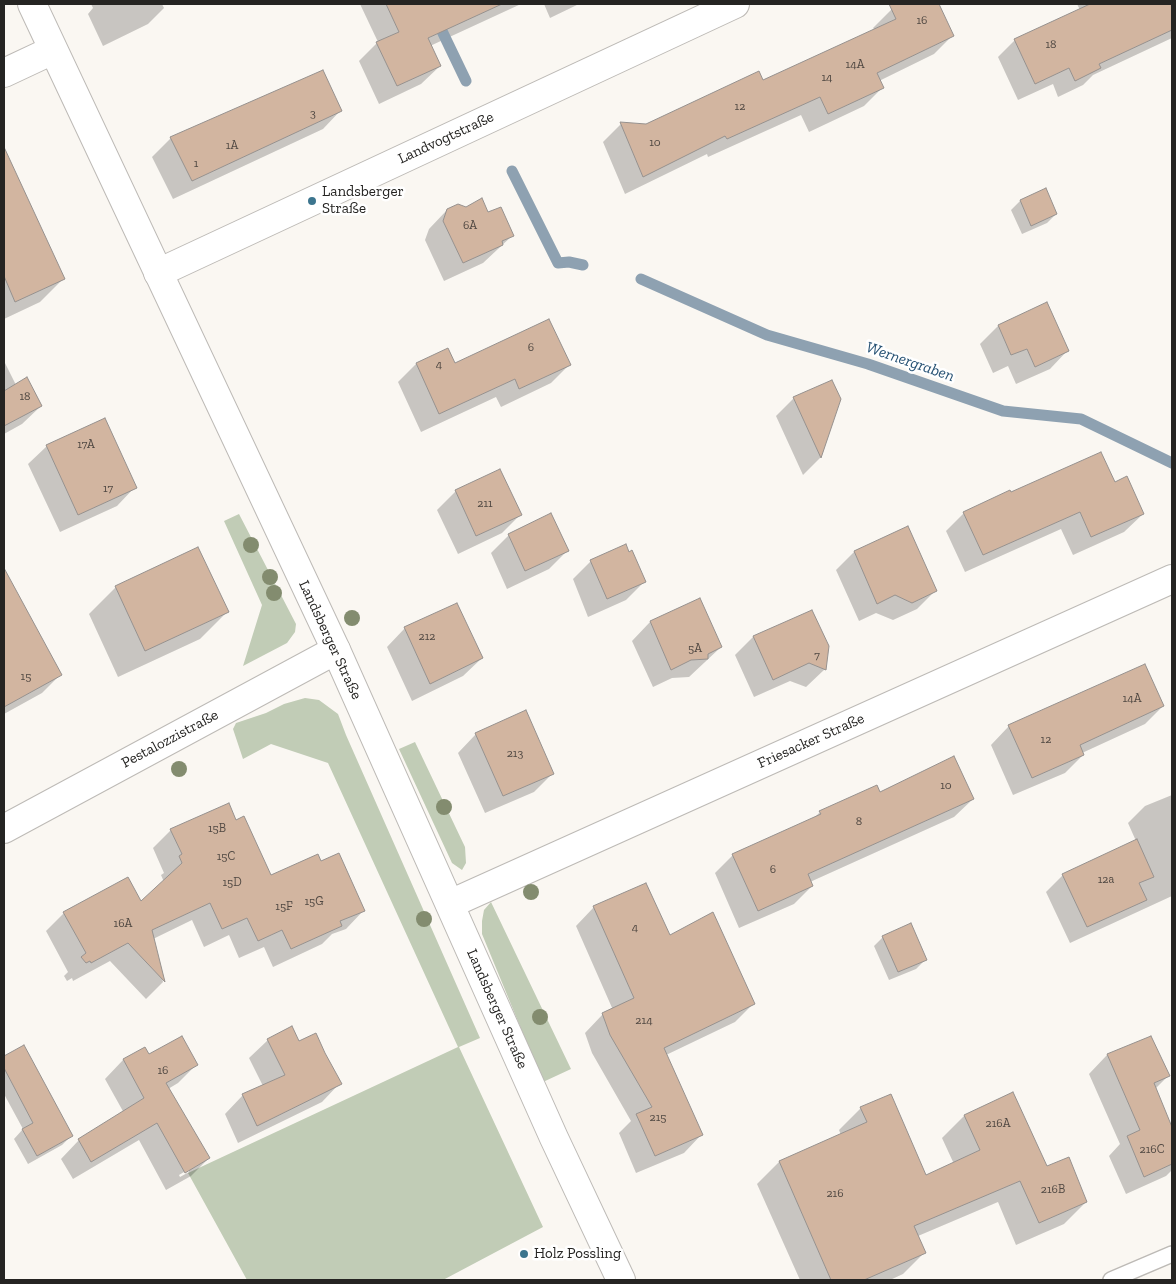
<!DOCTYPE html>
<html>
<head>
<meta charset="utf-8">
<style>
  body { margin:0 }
  #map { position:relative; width:1176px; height:1284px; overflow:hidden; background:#faf7f2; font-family:"Zilla Slab",serif }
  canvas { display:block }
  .frame { position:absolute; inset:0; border:5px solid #252422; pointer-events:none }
</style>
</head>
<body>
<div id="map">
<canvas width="1176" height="1284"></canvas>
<div class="frame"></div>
</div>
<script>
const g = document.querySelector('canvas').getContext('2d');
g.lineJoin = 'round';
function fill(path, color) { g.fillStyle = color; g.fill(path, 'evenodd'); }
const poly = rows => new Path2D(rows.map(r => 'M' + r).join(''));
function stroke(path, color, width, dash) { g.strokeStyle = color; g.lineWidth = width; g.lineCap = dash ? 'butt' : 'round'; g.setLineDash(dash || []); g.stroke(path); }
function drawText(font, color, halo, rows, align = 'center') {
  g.font = font + ' "Zilla Slab",serif'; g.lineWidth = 5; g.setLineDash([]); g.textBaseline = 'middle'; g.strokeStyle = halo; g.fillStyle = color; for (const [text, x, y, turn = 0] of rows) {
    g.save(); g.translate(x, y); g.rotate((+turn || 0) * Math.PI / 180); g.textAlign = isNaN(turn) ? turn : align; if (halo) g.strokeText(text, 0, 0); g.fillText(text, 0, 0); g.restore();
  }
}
fill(poly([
  [239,514,296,624,295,632,287,643,243,666,262,605,224,521],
  [305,698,319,700,338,714,346,735,480,1038,459,1047,543,1227,443,1280,247,1280,188,1173,458,1047,328,763,271,744,243,759,233,729,236,723,266,713,284,704],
  [415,742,465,847,466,863,462,870,452,863,399,749],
  [491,902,571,1069,543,1082,482,934,482,921,484,910]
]), '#c1ccb6');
fill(poly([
  [91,4,162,4,164,8,148,24,103,46,88,14,93,8],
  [360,4,521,4,430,46,440,66,421,84,379,104,359,61,378,42],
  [544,4,579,4,550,18],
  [903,4,937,4,952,36,934,54,879,81,882,88,864,106,809,132,801,115,708,157,707,154,625,194,603,142,621,124,646,126,762,82,875,30,873,28,892,9],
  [1077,4,1172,4,1172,38,1093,75,1083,85,1058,97,1053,84,1018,100,998,57,1015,40,1080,10],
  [323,71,341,110,323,129,173,199,152,157,171,138],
  [4,150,63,279,40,302,4,319],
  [1045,190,1056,214,1047,223,1022,234,1011,210,1020,201],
  [447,210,488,214,513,235,483,263,444,281,425,240,429,229],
  [1047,304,1068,350,1050,369,1016,384,1008,366,993,373,980,344,998,326],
  [4,361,16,385,41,406,22,424,4,434],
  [416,364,454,365,569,365,551,383,501,407,496,397,421,432,398,382],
  [794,398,840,399,820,458,803,475,776,416],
  [47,446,135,487,117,506,60,532,28,464],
  [499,471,520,515,502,533,458,554,437,510,455,492],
  [1114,484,1143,514,1124,532,1073,555,1061,529,965,572,946,531,964,513,1011,494],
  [907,528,935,591,917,609,893,620,876,613,859,621,836,570,854,552],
  [509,535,567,551,549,569,507,589,491,553],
  [591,561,644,582,626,600,588,617,573,579],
  [116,587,227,612,200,639,118,677,89,614],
  [19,599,60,675,42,693,4,714,4,608],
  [700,600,721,647,689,677,672,678,653,687,632,641,650,622],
  [811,612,825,669,806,687,790,681,754,697,735,655,753,637],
  [405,628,482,658,463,676,412,701,387,647],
  [1163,706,1145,724,1082,753,1083,755,1065,773,1013,795,991,745,1009,726],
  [476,734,552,774,534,792,485,813,458,753],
  [879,794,973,799,954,817,810,882,812,886,794,904,739,928,715,873,733,855,814,818,820,812],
  [1172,795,1172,896,1070,943,1046,892,1063,875,1136,841,1128,823,1145,806],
  [236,821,270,876,321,863,364,910,346,929,332,934,322,944,273,967,264,947,239,958,229,935,204,947,192,920,153,939,163,982,146,999,110,961,73,981,72,978,67,981,64,976,68,972,46,931,64,913,141,903,164,882,161,875,164,873,153,848,171,830],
  [594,907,669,937,753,1004,735,1022,666,1055,702,1134,684,1153,636,1173,619,1133,631,1121,592,1053,585,1033,603,1014,613,1010,576,926],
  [883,937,925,960,916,969,889,980,874,946],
  [1150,1037,1168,1076,1155,1089,1172,1130,1172,1170,1166,1176,1126,1194,1109,1156,1120,1144,1089,1074,1107,1055],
  [268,1040,299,1043,340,1083,322,1102,238,1143,225,1114,243,1095,263,1086,249,1058],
  [23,1047,71,1136,62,1145,28,1164,14,1139,23,1129,4,1094,4,1057],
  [144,1049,148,1056,196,1065,178,1083,168,1089,209,1158,191,1176,166,1190,139,1140,73,1179,61,1159,79,1140,124,1113,105,1079,123,1060],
  [189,1169,189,1172,180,1177,179,1175],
  [1012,1093,1047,1167,1086,1202,1064,1224,1016,1245,998,1202,918,1236,925,1252,903,1274,890,1280,800,1280,757,1184,779,1162,841,1135,839,1130,861,1108,926,1177,954,1164,942,1138,964,1116]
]), '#0003');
stroke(poly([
  [429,4,466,81],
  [512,171,558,263,569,262,583,265],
  [641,279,767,335,868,364,1003,411,1081,419,1172,463]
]), '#8ea1b1', 11);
const building = poly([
  [386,4,502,4,428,38,441,66,397,86,376,42,399,32,386,4],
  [889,4,939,4,954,36,877,73,884,88,828,114,820,97,727,139,725,136,643,177,620,122,646,124,759,71,763,80,896,19,889,4],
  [1090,4,1172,4,1172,30,1099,64,1101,68,1075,81,1069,68,1035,84,1014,39,1090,4],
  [323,70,342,111,192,181,170,137,323,70],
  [4,147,65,279,15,302,4,276,4,147],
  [1046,188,1057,214,1031,226,1020,200,1046,188],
  [482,198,488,212,501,207,514,236,502,241,503,245,463,263,443,221,447,209,458,204,466,207,482,198],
  [1047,302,1069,351,1035,367,1027,349,1011,355,998,325,1047,302],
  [549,319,571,365,519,389,515,379,439,414,416,363,448,348,455,363,549,319],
  [27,377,42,406,4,426,4,391,27,377],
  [832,380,841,399,821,458,793,397,832,380],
  [105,418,137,488,78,515,46,445,105,418],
  [1101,452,1115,482,1127,476,1144,514,1091,537,1080,512,983,555,963,512,1010,490,1011,492,1101,452],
  [500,469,522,515,476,536,455,490,500,469],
  [551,513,569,551,525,571,508,534,551,513],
  [908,526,937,591,912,603,895,595,877,604,854,551,908,526],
  [626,544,629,552,632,550,646,582,607,599,590,560,626,544],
  [198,547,229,612,145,651,115,586,198,547],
  [4,568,62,675,4,707,4,568],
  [700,598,722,647,708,654,708,659,691,660,671,670,650,621,700,598],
  [457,603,483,658,430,684,404,627,457,603],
  [812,610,829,646,826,670,809,663,773,680,753,636,812,610],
  [1145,664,1164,706,1080,745,1084,755,1032,778,1008,725,1145,664],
  [526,710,554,774,503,796,475,733,526,710],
  [954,756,974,799,808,874,813,886,758,911,732,854,821,814,819,811,877,785,880,792,954,756],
  [229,803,236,820,244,816,271,875,318,854,321,861,339,853,365,911,340,921,342,926,291,949,282,930,258,941,247,918,222,929,210,903,152,930,165,982,128,943,91,963,90,961,86,963,81,957,86,953,63,912,128,877,141,901,182,863,179,856,182,854,170,829,229,803],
  [1137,839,1154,877,1139,883,1147,900,1087,927,1062,874,1137,839],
  [646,883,670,935,713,912,755,1004,664,1048,703,1135,655,1156,636,1114,652,1107,610,1035,602,1013,634,998,593,906,646,883],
  [911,923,927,960,898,972,882,936,911,923],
  [292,1026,299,1041,316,1033,325,1053,342,1084,257,1126,242,1094,285,1075,267,1039,292,1026],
  [182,1036,198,1065,166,1083,210,1158,185,1173,157,1123,91,1162,78,1139,144,1098,123,1059,145,1047,149,1054,182,1036],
  [1151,1036,1170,1076,1154,1083,1172,1127,1172,1164,1144,1177,1127,1136,1140,1130,1107,1054,1151,1036],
  [24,1045,73,1136,37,1156,22,1129,33,1123,4,1068,4,1056,24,1045],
  [1013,1092,1047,1166,1069,1157,1087,1202,1039,1223,1020,1181,914,1226,926,1253,864,1280,831,1280,779,1161,867,1122,860,1107,891,1094,926,1175,980,1150,964,1115,1013,1092]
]);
fill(building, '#d2b5a0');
stroke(building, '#96918e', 1);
const lane = poly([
  [1111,1280,1172,1254]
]);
const street = poly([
  [4,73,53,50],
  [158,273,735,4],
  [4,829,336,650],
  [450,904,1172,579]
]);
const secondary = poly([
  [32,4,336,650,554,1138,621,1280]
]);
stroke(lane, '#bdbab6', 18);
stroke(street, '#bdbab6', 30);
stroke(secondary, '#bdbab6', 30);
stroke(lane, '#fff', 15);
stroke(street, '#fff', 28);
stroke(secondary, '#fff', 28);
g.fillStyle = '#838c6f';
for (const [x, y] of [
  [251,545],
  [270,577],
  [274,593],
  [352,618],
  [179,769],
  [444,807],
  [531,892],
  [424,919],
  [540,1017]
]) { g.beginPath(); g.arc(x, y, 8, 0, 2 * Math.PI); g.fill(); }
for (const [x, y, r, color] of [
  [312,201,5,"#3c758e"],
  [524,1254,5,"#3c758e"]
]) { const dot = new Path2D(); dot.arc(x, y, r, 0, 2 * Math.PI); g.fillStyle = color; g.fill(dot); stroke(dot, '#fff', 2); }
drawText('12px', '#504842', null, [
  ["16",922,21],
  ["18",1051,45],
  ["14A",855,65],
  ["14",827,78],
  ["12",740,107],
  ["3",313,114],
  ["10",655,143],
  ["1A",232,146],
  ["1",196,164],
  ["6A",470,226],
  ["6",531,348],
  ["4",439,365],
  ["18",25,397],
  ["17A",86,445],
  ["17",108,489],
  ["211",485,504],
  ["212",427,637],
  ["5A",695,649],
  ["7",817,656],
  ["15",26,677],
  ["14A",1132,699],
  ["12",1046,740],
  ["213",515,754],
  ["10",946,786],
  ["8",859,822],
  ["15B",217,829],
  ["15C",226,857],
  ["6",773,870],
  ["12a",1106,880],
  ["15D",232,883],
  ["15G",314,902],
  ["15F",284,907],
  ["16A",123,924],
  ["4",635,928],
  ["214",644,1021],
  ["16",163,1071],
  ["215",658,1118],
  ["216A",998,1124],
  ["216C",1152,1150],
  ["216B",1053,1190],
  ["216",835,1194]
]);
drawText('15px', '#252422', '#fff', [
  ["Landvogtstraße",446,138,-25],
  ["Landsberger Straße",330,640,65],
  ["Pestalozzistraße",170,739,-28],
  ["Friesacker Straße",811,741,-24],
  ["Landsberger Straße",497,1009,66]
]);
drawText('15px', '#252422', '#fff', [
  ["Landsberger",322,192],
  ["Straße",322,209],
  ["Holz Possling",534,1254]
], 'left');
drawText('italic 16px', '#275274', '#fff', [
  ["Wernergraben",910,362,19]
]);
</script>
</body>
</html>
